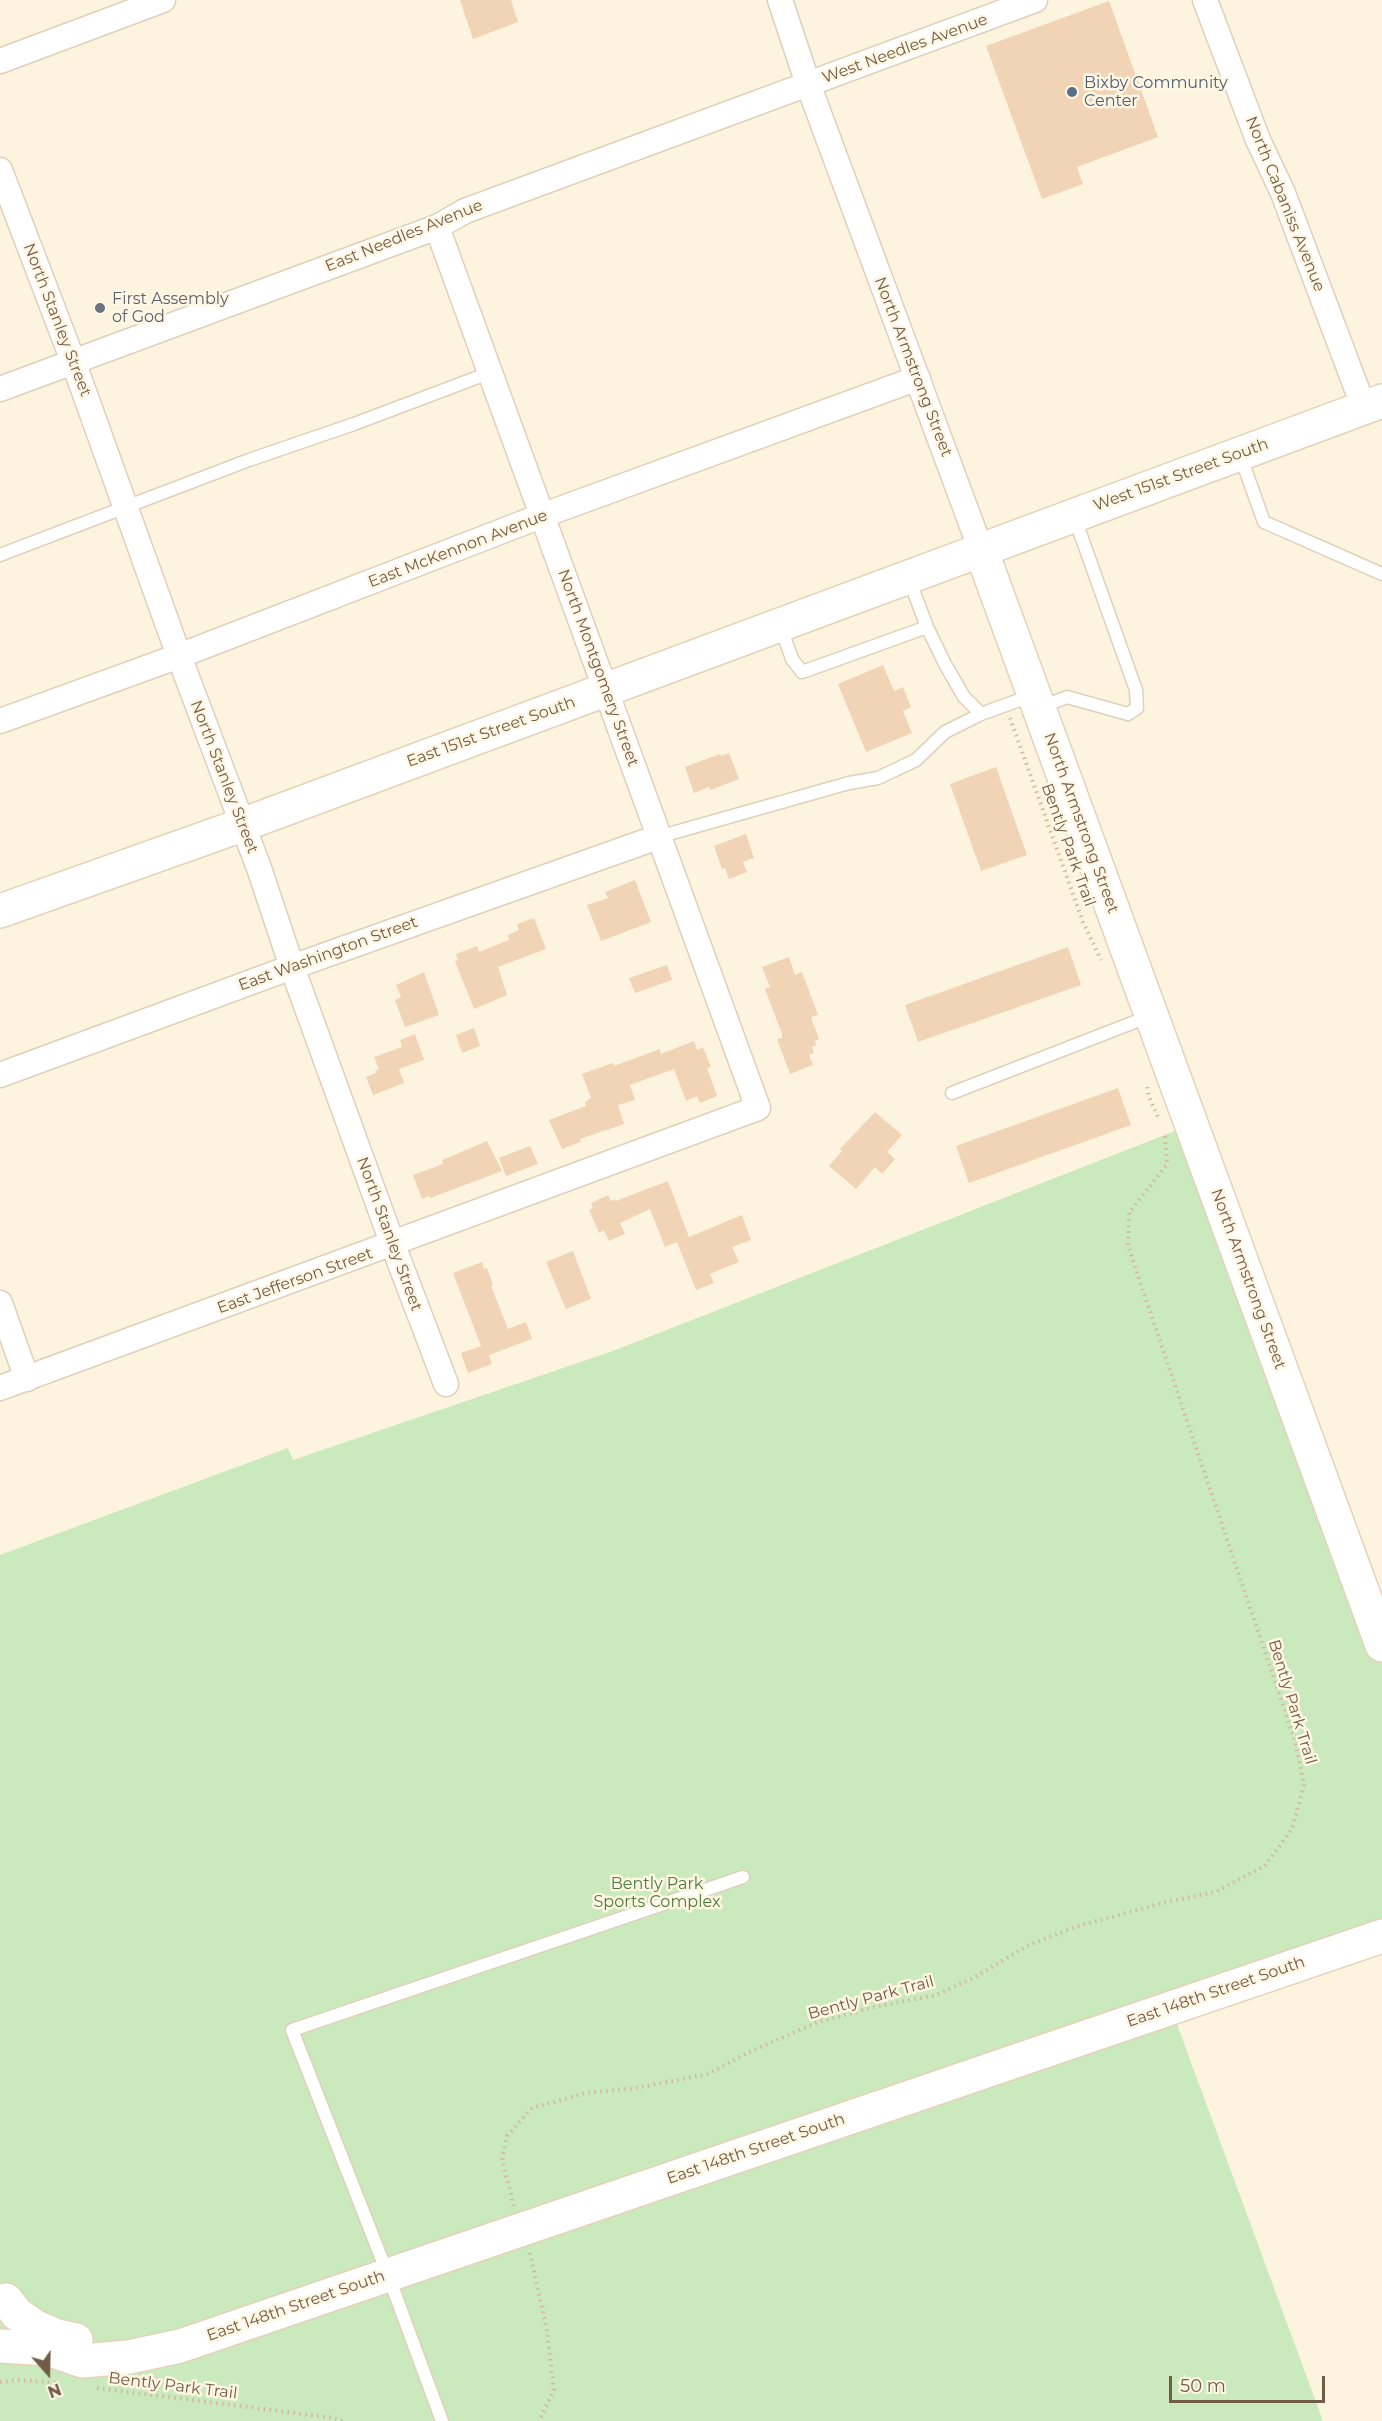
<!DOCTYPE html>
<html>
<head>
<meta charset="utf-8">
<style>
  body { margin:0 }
  #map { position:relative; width:1382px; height:2421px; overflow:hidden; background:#fcf4de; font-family:Montserrat,sans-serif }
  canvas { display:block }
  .north { position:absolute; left:18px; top:2343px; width:60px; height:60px; -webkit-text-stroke:4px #fff7e4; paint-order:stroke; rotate:160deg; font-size:16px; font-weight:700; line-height:24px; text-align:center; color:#725b47 }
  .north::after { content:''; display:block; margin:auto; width:21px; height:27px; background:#725b47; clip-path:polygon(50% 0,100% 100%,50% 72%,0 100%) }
  .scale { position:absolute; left:1169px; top:2376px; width:156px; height:27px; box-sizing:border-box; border:3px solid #725b47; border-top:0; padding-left:8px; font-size:18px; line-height:21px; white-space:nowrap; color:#725b47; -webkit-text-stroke:4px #fff7e4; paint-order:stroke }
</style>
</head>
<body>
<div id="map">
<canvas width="1382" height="2421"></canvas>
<div class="north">N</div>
<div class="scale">50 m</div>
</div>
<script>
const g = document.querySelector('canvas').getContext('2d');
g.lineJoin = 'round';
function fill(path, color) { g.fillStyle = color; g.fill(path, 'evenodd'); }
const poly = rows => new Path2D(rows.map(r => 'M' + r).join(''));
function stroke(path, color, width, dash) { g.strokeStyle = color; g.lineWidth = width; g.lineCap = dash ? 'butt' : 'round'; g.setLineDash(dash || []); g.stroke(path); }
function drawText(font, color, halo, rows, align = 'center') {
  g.font = font + ' Montserrat,sans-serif'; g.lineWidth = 5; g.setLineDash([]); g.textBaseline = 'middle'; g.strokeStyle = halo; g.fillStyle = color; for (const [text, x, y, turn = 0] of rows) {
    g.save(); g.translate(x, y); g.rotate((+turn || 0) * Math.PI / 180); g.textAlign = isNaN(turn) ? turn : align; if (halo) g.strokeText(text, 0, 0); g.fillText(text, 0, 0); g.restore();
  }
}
fill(poly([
  [1180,1129,1382,1657,1382,1936,1171,2008,1323,2421,0,2421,0,1555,288,1448,293,1460,613,1351]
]), '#cae9bd');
fill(poly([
  [460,0,511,0,518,22,473,39],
  [1109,1,1158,137,1077,167,1083,184,1042,199,986,46],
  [883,665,894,691,903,687,911,707,903,711,912,733,866,752,838,684],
  [729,753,739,779,710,790,709,787,694,793,685,767,720,754,721,756],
  [996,767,1027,855,981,871,950,784],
  [746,834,754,858,743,862,747,872,729,879,725,868,722,869,714,846],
  [635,880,651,922,601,941,587,905,608,898,605,892],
  [534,918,546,949,498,967,507,995,474,1009,455,961,458,960,456,954,477,946,479,952,509,940,508,935,519,930,517,924],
  [1068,947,1081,985,918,1042,905,1005],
  [789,957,795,975,802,972,818,1015,811,1017,819,1039,815,1041,816,1045,812,1047,814,1053,809,1055,813,1065,790,1074,777,1039,782,1038,782,1034,765,989,770,987,762,967],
  [667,965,672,980,635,993,629,978],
  [424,972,439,1015,405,1027,395,1000,401,997,396,985],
  [474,1028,480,1046,462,1053,456,1035],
  [415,1034,424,1060,399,1069,404,1083,373,1095,366,1077,376,1073,375,1071,379,1069,374,1057,402,1047,400,1040],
  [694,1041,697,1050,703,1047,711,1067,707,1068,717,1096,700,1103,697,1096,686,1101,674,1069,630,1085,635,1100,618,1105,624,1124,580,1139,581,1142,562,1149,549,1120,586,1106,585,1102,591,1098,582,1074,613,1063,614,1066,660,1049,661,1054],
  [1118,1088,1131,1125,969,1183,956,1146],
  [875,1112,902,1135,887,1152,895,1159,882,1174,875,1167,856,1189,829,1166,842,1151,840,1149],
  [487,1141,502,1171,430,1198,429,1196,422,1199,413,1175,443,1164,442,1160],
  [530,1146,538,1164,506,1176,499,1158],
  [668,1181,689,1237,742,1215,751,1240,732,1247,739,1262,710,1274,714,1283,696,1290,677,1242,665,1247,650,1209,620,1223,625,1234,609,1241,604,1230,599,1233,589,1210,593,1208,591,1203,608,1195,611,1201,615,1199,616,1201],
  [573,1251,591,1299,566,1309,546,1262],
  [482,1262,484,1269,487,1268,493,1285,491,1286,508,1329,526,1322,532,1339,489,1355,492,1364,468,1373,461,1353,481,1346,453,1273]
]), '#f1d4b6');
const lane = poly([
  [1240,455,1264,522,1382,574],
  [0,555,249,460,354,424,489,373],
  [909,579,927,627,945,664,964,697,981,714],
  [780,625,792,659,802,672,927,627],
  [1039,708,1067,697,1128,714,1137,708,1136,690,1074,516],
  [658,837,849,783,878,778,916,760,945,732,981,714,1033,695],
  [952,1093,1150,1016],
  [442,2421,388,2275,292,2030,743,1877]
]);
const street = poly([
  [780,0,808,84,981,550],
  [1205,0,1258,140,1283,193,1364,408],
  [0,61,163,0],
  [0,170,73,361,179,656,259,868,292,967,393,1245,446,1384],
  [0,389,437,227,465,211,1035,0],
  [0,721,179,656,541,516,918,378],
  [0,1075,292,967,658,837],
  [0,1303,27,1379],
  [0,1388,758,1108,437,227]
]);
const secondary = poly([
  [981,550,1382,1645],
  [0,911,242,825,1382,401],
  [6,2300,17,2314,36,2327,57,2336,76,2340],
  [0,2346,48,2349,82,2361,129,2357,180,2346,1382,1936]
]);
stroke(lane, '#e0d0bb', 15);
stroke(street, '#e0d0bb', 27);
stroke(secondary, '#e5d2b9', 36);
stroke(poly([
  [1010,718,1083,922,1101,960],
  [1147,1087,1149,1097,1159,1119],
  [514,2206,502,2160,507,2136,532,2108,586,2093,636,2088,708,2074,749,2052,816,2023,870,2008,936,1995,975,1977,1029,1945,1075,1927,1166,1902,1215,1892,1265,1866,1292,1829,1304,1785,1296,1744,1128,1246,1129,1213,1167,1164,1165,1134],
  [530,2253,547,2331,554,2390,539,2421],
  [0,2382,18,2380,60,2383],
  [97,2388,334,2418,343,2421]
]), '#d5b89a', 4, [1.5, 4.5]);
stroke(lane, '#fff', 12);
stroke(street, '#fff', 24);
stroke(secondary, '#fff', 33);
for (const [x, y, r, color] of [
  [1072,92,6,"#5c6f8a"],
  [100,308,6,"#6b7280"]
]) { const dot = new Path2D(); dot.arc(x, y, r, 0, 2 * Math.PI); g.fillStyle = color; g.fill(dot); stroke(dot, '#fff7e4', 2); }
drawText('16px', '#725b47', '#fff7e4', [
  ["West Needles Avenue",905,49,-20],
  ["North Cabaniss Avenue",1285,204,68],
  ["East Needles Avenue",404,236,-22],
  ["North Stanley Street",57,320,69],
  ["North Armstrong Street",913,367,69],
  ["West 151st Street South",1181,475,-20],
  ["East McKennon Avenue",458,549,-21],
  ["North Montgomery Street",598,668,70],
  ["East 151st Street South",491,732,-20],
  ["North Stanley Street",224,777,69],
  ["North Armstrong Street",1081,823,70],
  ["Bently Park Trail",1068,845,70],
  ["East Washington Street",328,954,-20],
  ["North Stanley Street",389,1234,70],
  ["North Armstrong Street",1248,1279,70],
  ["East Jefferson Street",295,1281,-20],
  ["Bently Park Trail",1292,1702,73],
  ["East 148th Street South",1216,1992,-19],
  ["Bently Park Trail",871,1998,-15],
  ["East 148th Street South",756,2149,-19],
  ["East 148th Street South",296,2306,-19],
  ["Bently Park Trail",173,2386,7]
]);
drawText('16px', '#4e5e75', '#fff7e4', [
  ["Bixby Community",1084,83],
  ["Center",1084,101]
], 'left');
drawText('16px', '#5b616d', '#fff7e4', [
  ["First Assembly",112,299],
  ["of God",112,317]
], 'left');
drawText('16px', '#4c7d41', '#fff7e4', [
  ["Bently Park",657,1884],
  ["Sports Complex",657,1902]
]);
</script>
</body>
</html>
